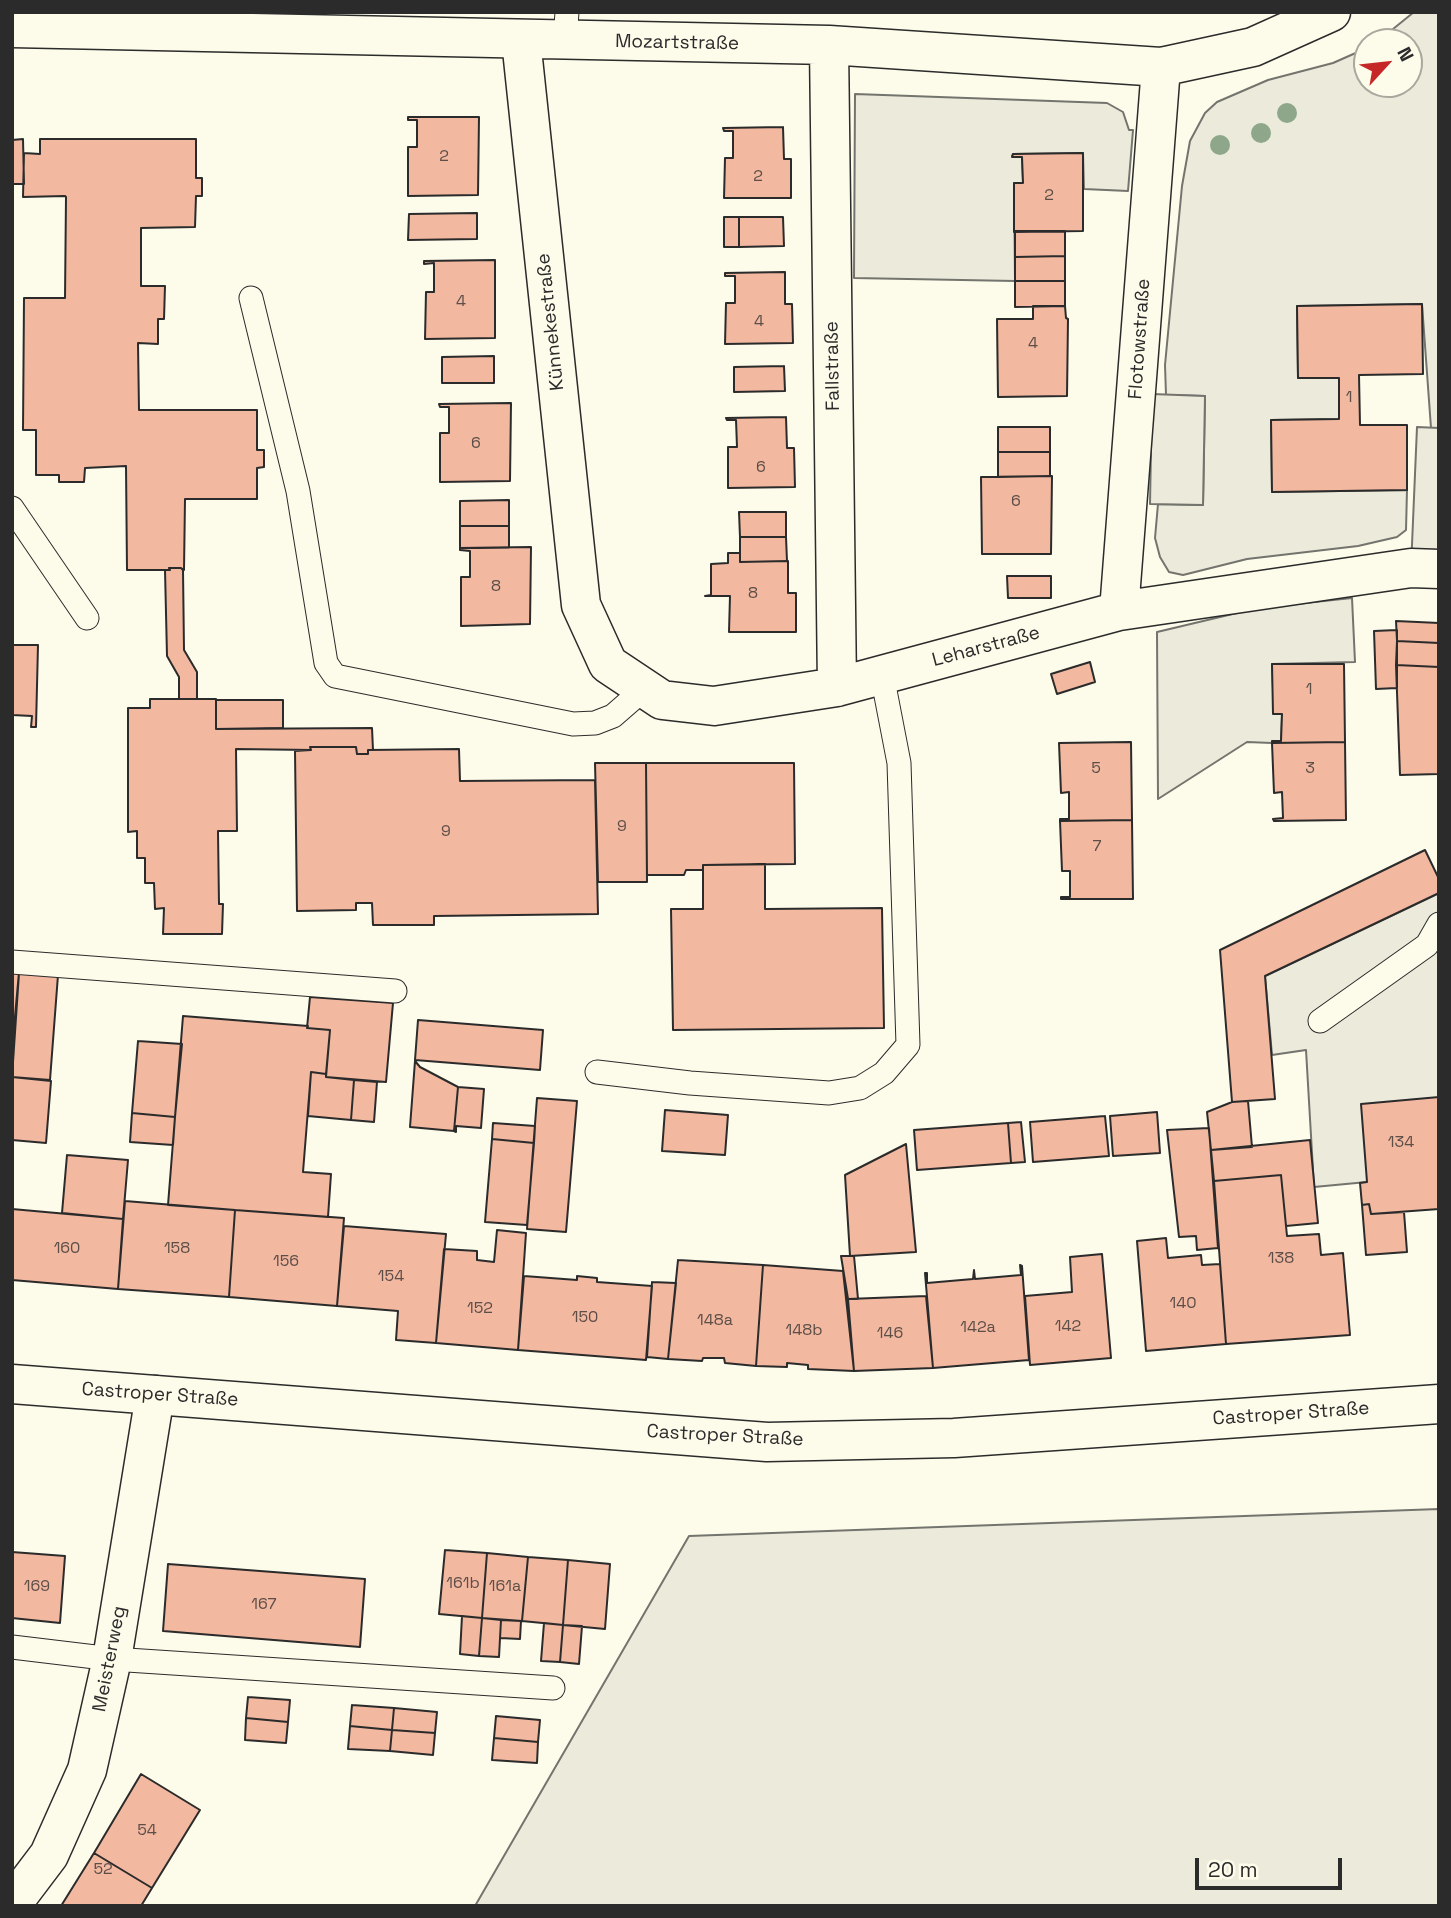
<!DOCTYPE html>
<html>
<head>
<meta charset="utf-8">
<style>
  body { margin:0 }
  #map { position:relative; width:1451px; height:1918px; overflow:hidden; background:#fdfbea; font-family:"Space Grotesk",sans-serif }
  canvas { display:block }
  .frame { position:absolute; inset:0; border:14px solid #2b2b2b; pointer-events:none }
  .north { position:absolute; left:1353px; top:28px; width:70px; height:70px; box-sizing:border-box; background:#fdfbea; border:2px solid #a9a89e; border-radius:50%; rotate:63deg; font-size:19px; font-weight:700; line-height:28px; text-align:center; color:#2b2b2b }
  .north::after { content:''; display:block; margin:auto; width:24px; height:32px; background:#c62828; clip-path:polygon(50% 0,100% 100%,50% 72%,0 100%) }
  .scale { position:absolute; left:1195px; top:1858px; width:147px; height:32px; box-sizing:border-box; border:4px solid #2b2b2b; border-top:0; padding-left:9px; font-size:21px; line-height:24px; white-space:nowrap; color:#2b2b2b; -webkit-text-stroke:5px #fdfbea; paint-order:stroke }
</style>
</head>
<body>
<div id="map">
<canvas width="1451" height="1918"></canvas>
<div class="frame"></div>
<div class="north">N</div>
<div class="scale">20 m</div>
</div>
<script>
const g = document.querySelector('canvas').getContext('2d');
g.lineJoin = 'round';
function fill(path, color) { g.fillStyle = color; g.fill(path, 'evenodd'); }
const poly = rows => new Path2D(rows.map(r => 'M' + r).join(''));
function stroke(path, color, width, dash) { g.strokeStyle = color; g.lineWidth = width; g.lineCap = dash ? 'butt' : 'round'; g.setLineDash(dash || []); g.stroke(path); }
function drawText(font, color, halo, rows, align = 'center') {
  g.font = font + ' "Space Grotesk",sans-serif'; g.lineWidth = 5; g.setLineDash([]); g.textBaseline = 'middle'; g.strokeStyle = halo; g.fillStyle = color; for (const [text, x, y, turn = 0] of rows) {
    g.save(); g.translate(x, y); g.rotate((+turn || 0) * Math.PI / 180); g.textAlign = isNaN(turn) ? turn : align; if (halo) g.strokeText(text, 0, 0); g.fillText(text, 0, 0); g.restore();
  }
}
const green = poly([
  [1414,12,1439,12,1439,428,1431,428,1422,304,1297,306,1298,378,1339,378,1339,419,1271,420,1272,492,1407,490,1406,530,1397,537,1358,546,1247,559,1183,575,1169,572,1160,557,1155,538,1158,504,1203,505,1205,396,1166,395,1165,365,1182,186,1190,141,1205,113,1217,102,1268,80,1333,63,1367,48,1367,84,1409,84,1409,42,1377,42,1414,12],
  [855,94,1107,103,1123,112,1129,130,1133,130,1128,191,1084,189,1083,153,1013,154,1012,156,1022,157,1023,183,1014,183,1015,281,854,278,855,94],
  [1352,598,1355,662,1272,664,1274,714,1282,714,1281,741,1273,741,1272,743,1247,742,1158,799,1157,632,1258,608,1352,598],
  [1439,1509,1439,1906,475,1906,689,1536,1439,1509]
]);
fill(green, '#ecebdb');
stroke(green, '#74746e', 2);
const parking = poly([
  [1152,394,1205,396,1203,505,1150,504,1152,394],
  [1417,427,1439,428,1439,569,1411,568,1417,427],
  [1439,893,1439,1097,1367,1182,1314,1187,1306,1050,1272,1055,1265,976,1439,893]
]);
fill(parking, '#eceadb');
stroke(parking, '#74746e', 2);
const building = poly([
  [408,117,479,117,478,195,408,196,408,147,417,147,417,120,408,120,408,117],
  [783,127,784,159,791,159,791,198,724,198,725,158,733,158,733,131,724,131,723,128,783,127],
  [23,139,24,184,12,184,12,140,23,139],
  [40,139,196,139,196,178,202,178,202,196,196,196,195,227,141,228,141,286,165,286,164,319,158,319,158,344,138,343,139,410,257,410,257,450,264,450,264,467,257,468,257,499,185,499,184,570,181,568,169,568,170,570,127,570,126,466,85,468,84,482,59,482,59,475,36,475,36,430,23,430,24,298,65,298,66,197,65,196,23,197,24,153,40,154,40,139],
  [1083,153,1083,231,1014,232,1014,183,1023,183,1022,157,1012,157,1013,154,1083,153],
  [477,213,477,239,408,240,409,214,477,213],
  [724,217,739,217,739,247,724,247,724,217],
  [739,217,783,217,784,246,739,247,739,217],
  [1015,231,1065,231,1065,256,1015,257,1015,231],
  [1065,256,1065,281,1015,281,1015,257,1065,256],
  [495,260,495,338,425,339,426,292,434,292,434,263,424,264,424,261,495,260],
  [785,272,785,304,792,304,793,343,725,344,726,303,735,303,735,276,725,276,725,273,785,272],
  [1015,281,1065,281,1065,306,1015,307,1015,281],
  [1422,304,1423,374,1359,375,1360,425,1407,425,1407,490,1272,492,1271,420,1339,419,1339,378,1298,378,1297,306,1422,304],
  [1033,306,1065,306,1066,318,1068,319,1067,396,998,397,997,319,1033,319,1033,306],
  [494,356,494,383,442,383,442,357,494,356],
  [784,366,785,391,734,392,734,367,784,366],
  [511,403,510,481,440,482,440,433,449,433,449,407,440,407,439,404,511,403],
  [786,417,787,448,794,448,795,487,728,488,728,447,737,447,736,420,727,420,726,418,786,417],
  [998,427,1050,427,1050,452,998,452,998,427],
  [998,452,1050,452,1050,476,998,477,998,452],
  [1052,476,1051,554,982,554,981,477,1052,476],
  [509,500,509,526,460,526,460,501,509,500],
  [739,512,786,512,786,537,740,537,739,512],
  [460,526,509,526,509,548,460,548,460,526],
  [740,537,786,537,787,561,740,562,740,537],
  [531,547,530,624,461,626,461,577,470,577,470,551,460,550,460,548,531,547],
  [728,553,740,553,740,562,788,561,788,593,796,593,796,632,729,632,730,596,705,596,711,595,711,564,728,563,728,553],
  [169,568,181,568,183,570,184,650,197,672,197,699,179,699,179,677,167,656,165,570,170,570,169,568],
  [1007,576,1051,576,1051,598,1008,598,1007,576],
  [1396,621,1439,623,1439,643,1397,641,1396,621],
  [1397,630,1397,688,1376,689,1374,631,1397,630],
  [1397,641,1439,643,1439,667,1396,665,1397,641],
  [12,645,38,645,36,727,31,727,32,716,12,715,12,645],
  [1090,662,1095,682,1057,694,1051,674,1090,662],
  [1272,664,1344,664,1345,742,1272,743,1272,741,1281,741,1282,714,1273,714,1272,664],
  [1396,665,1439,667,1439,774,1400,775,1396,665],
  [150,699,216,699,216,729,372,728,373,750,368,750,368,754,357,754,356,747,310,747,311,750,236,749,237,831,218,831,219,904,223,904,222,934,163,934,164,908,155,909,154,883,145,883,145,858,137,858,137,831,128,832,128,708,150,708,150,699],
  [216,700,283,700,283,728,216,729,216,700],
  [1131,742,1132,820,1060,821,1060,819,1069,819,1069,792,1061,793,1059,743,1131,742],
  [1345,742,1346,820,1274,821,1273,819,1283,818,1282,792,1274,793,1272,743,1345,742],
  [310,747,356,747,357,754,368,754,368,750,459,749,460,781,595,780,598,914,434,916,434,925,373,925,372,903,356,903,356,910,297,911,295,751,311,750,310,747],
  [595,763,646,763,647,882,598,882,595,763],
  [646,763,794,763,795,864,703,865,703,870,686,870,684,875,647,875,646,763],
  [1132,820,1133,899,1061,899,1061,897,1070,897,1070,871,1062,871,1060,821,1132,820],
  [1425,850,1439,879,1439,893,1265,976,1275,1099,1232,1102,1220,950,1425,850],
  [765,864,765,909,882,908,884,1028,673,1030,671,909,703,909,703,865,765,864],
  [12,972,19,972,12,1050,12,972],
  [19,973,58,975,50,1080,12,1077,19,973],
  [310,997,393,1003,386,1082,326,1077,330,1030,307,1028,310,997],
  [183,1016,308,1026,307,1028,330,1030,326,1074,311,1072,303,1172,331,1174,328,1217,168,1205,183,1016],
  [418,1020,543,1030,540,1070,415,1060,418,1020],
  [138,1041,182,1044,175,1117,132,1113,138,1041],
  [415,1061,420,1067,458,1087,454,1131,410,1127,415,1061],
  [311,1072,326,1074,326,1077,354,1080,351,1120,308,1116,311,1072],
  [12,1077,51,1081,46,1143,12,1140,12,1077],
  [354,1080,377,1082,374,1122,351,1120,354,1080],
  [458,1087,484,1089,481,1128,456,1126,456,1132,454,1131,458,1087],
  [1439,1097,1439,1209,1371,1214,1369,1204,1362,1205,1360,1183,1367,1182,1361,1104,1439,1097],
  [537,1098,577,1101,566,1232,527,1229,537,1098],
  [1248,1101,1252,1147,1211,1150,1207,1112,1232,1102,1248,1101],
  [665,1110,728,1115,725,1155,662,1151,665,1110],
  [1157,1112,1160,1153,1113,1156,1110,1116,1157,1112],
  [132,1113,175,1117,173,1145,130,1142,132,1113],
  [1105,1116,1109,1156,1033,1162,1030,1122,1105,1116],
  [1021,1122,1025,1162,1011,1163,1008,1123,1021,1122],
  [493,1123,535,1126,534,1143,492,1139,493,1123],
  [1008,1123,1011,1163,917,1170,914,1130,1008,1123],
  [1209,1128,1218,1248,1197,1250,1196,1236,1179,1237,1167,1130,1209,1128],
  [492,1139,534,1143,527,1225,485,1222,492,1139],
  [1310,1140,1318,1223,1286,1226,1281,1175,1214,1181,1211,1150,1310,1140],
  [906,1144,916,1252,850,1256,845,1175,906,1144],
  [67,1155,128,1160,123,1219,62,1213,67,1155],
  [1281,1175,1287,1236,1319,1234,1321,1255,1343,1253,1350,1335,1226,1344,1214,1181,1281,1175],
  [125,1201,235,1210,229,1297,118,1289,125,1201],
  [1369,1204,1371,1214,1404,1212,1407,1252,1366,1255,1362,1205,1369,1204],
  [12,1209,123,1219,118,1289,12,1280,12,1209],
  [235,1210,344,1218,337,1306,229,1297,235,1210],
  [344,1226,446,1234,436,1343,396,1340,398,1311,337,1306,344,1226],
  [497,1230,526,1233,518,1350,436,1343,444,1249,477,1251,477,1260,494,1262,497,1230],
  [1166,1238,1168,1258,1201,1255,1202,1265,1220,1264,1226,1344,1146,1351,1137,1241,1166,1238],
  [1102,1254,1111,1358,1030,1365,1025,1296,1072,1292,1070,1257,1102,1254],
  [841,1256,854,1256,858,1299,848,1299,841,1256],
  [678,1260,763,1265,756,1366,725,1363,724,1358,703,1358,702,1361,668,1359,678,1260],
  [763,1265,843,1271,854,1371,808,1369,808,1365,787,1363,787,1367,756,1366,763,1265],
  [1020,1265,1022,1266,1029,1360,933,1368,925,1273,927,1273,927,1283,973,1279,974,1270,975,1279,1021,1275,1020,1265],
  [524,1276,577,1280,577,1276,597,1278,597,1282,652,1286,646,1360,518,1350,524,1276],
  [652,1282,676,1283,668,1359,647,1357,652,1282],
  [926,1296,933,1368,854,1371,848,1299,926,1296],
  [445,1550,487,1553,482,1618,439,1614,445,1550],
  [12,1552,65,1556,60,1623,12,1618,12,1552],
  [487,1553,528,1557,522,1621,482,1618,487,1553],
  [528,1557,568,1560,563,1625,522,1621,528,1557],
  [568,1560,610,1564,605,1629,563,1625,568,1560],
  [168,1564,365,1579,360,1647,163,1631,168,1564],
  [462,1616,482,1618,479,1656,460,1654,462,1616],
  [482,1618,501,1620,499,1657,479,1656,482,1618],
  [501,1620,521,1621,520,1639,500,1638,501,1620],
  [544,1623,563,1625,560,1662,541,1661,544,1623],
  [563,1625,582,1626,579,1664,560,1662,563,1625],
  [248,1697,290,1700,288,1722,246,1718,248,1697],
  [352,1705,394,1708,392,1730,350,1726,352,1705],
  [394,1708,437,1712,435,1733,392,1730,394,1708],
  [496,1716,540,1720,538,1742,494,1738,496,1716],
  [246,1718,288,1722,286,1743,245,1740,246,1718],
  [350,1726,392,1730,390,1751,348,1749,350,1726],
  [392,1730,435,1733,433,1755,390,1751,392,1730],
  [494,1738,538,1742,537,1763,492,1760,494,1738],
  [141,1774,200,1810,152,1888,94,1853,141,1774],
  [94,1853,152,1888,141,1906,61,1906,94,1853]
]);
fill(building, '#f2b8a0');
stroke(building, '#2b2b2b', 2);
const service = poly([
  [565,41,567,12],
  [251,298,298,491,326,663,335,676,573,724,595,723,613,716,644,689],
  [12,508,87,618],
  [12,962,395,991],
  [1320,1021,1427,945,1439,924],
  [597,1072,690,1083,829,1093,860,1088,884,1073,908,1045,899,763,882,675],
  [12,1647,112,1659,553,1688]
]);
const minor = poly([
  [12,28,829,45,1161,67,1253,47,1331,12],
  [521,40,581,605,608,664,662,700,714,706,837,687,1119,611,1411,568,1439,569],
  [829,45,837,687],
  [1119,611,1161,67],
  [12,1904,49,1855,87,1770,112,1659,155,1395]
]);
const primary = poly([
  [12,1384,767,1442,954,1438,1439,1404]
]);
stroke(service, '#2b2b2b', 25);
stroke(minor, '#2b2b2b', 41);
stroke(primary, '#2b2b2b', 41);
stroke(service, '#fdfbea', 23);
stroke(minor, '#fdfbea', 38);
stroke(primary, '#fdfbea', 38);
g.fillStyle = '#8ea78a';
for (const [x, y] of [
  [1287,113],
  [1261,133],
  [1220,145]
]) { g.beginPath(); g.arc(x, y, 10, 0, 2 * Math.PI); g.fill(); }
drawText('16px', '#5d4e48', null, [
  ["2",444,157],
  ["2",758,177],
  ["2",1049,196],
  ["4",461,302],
  ["4",759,322],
  ["4",1033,344],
  ["1",1349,398],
  ["6",476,444],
  ["6",761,468],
  ["6",1016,502],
  ["8",496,587],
  ["8",753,594],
  ["1",1309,690],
  ["5",1096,769],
  ["3",1310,769],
  ["9",622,827],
  ["9",446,832],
  ["7",1097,847],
  ["134",1401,1143],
  ["160",67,1249],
  ["158",177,1249],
  ["138",1281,1259],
  ["156",286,1262],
  ["154",391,1277],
  ["140",1183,1304],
  ["152",480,1309],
  ["150",585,1318],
  ["148a",715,1321],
  ["142",1068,1327],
  ["142a",978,1328],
  ["148b",804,1331],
  ["146",890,1334],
  ["161b",463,1584],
  ["169",37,1587],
  ["161a",505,1587],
  ["167",264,1605],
  ["54",147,1831],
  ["52",103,1870]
]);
drawText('19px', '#2b2b2b', '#fdfbea', [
  ["Mozartstraße",677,43,1],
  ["Künnekestraße",551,322,-96],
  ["Flotowstraße",1140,339,-86],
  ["Fallstraße",833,366,-91],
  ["Leharstraße",986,647,-15],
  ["Castroper Straße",160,1395,4],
  ["Castroper Straße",1291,1414,-4],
  ["Castroper Straße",725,1436,3],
  ["Meisterweg",110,1659,-79]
]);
</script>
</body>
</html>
